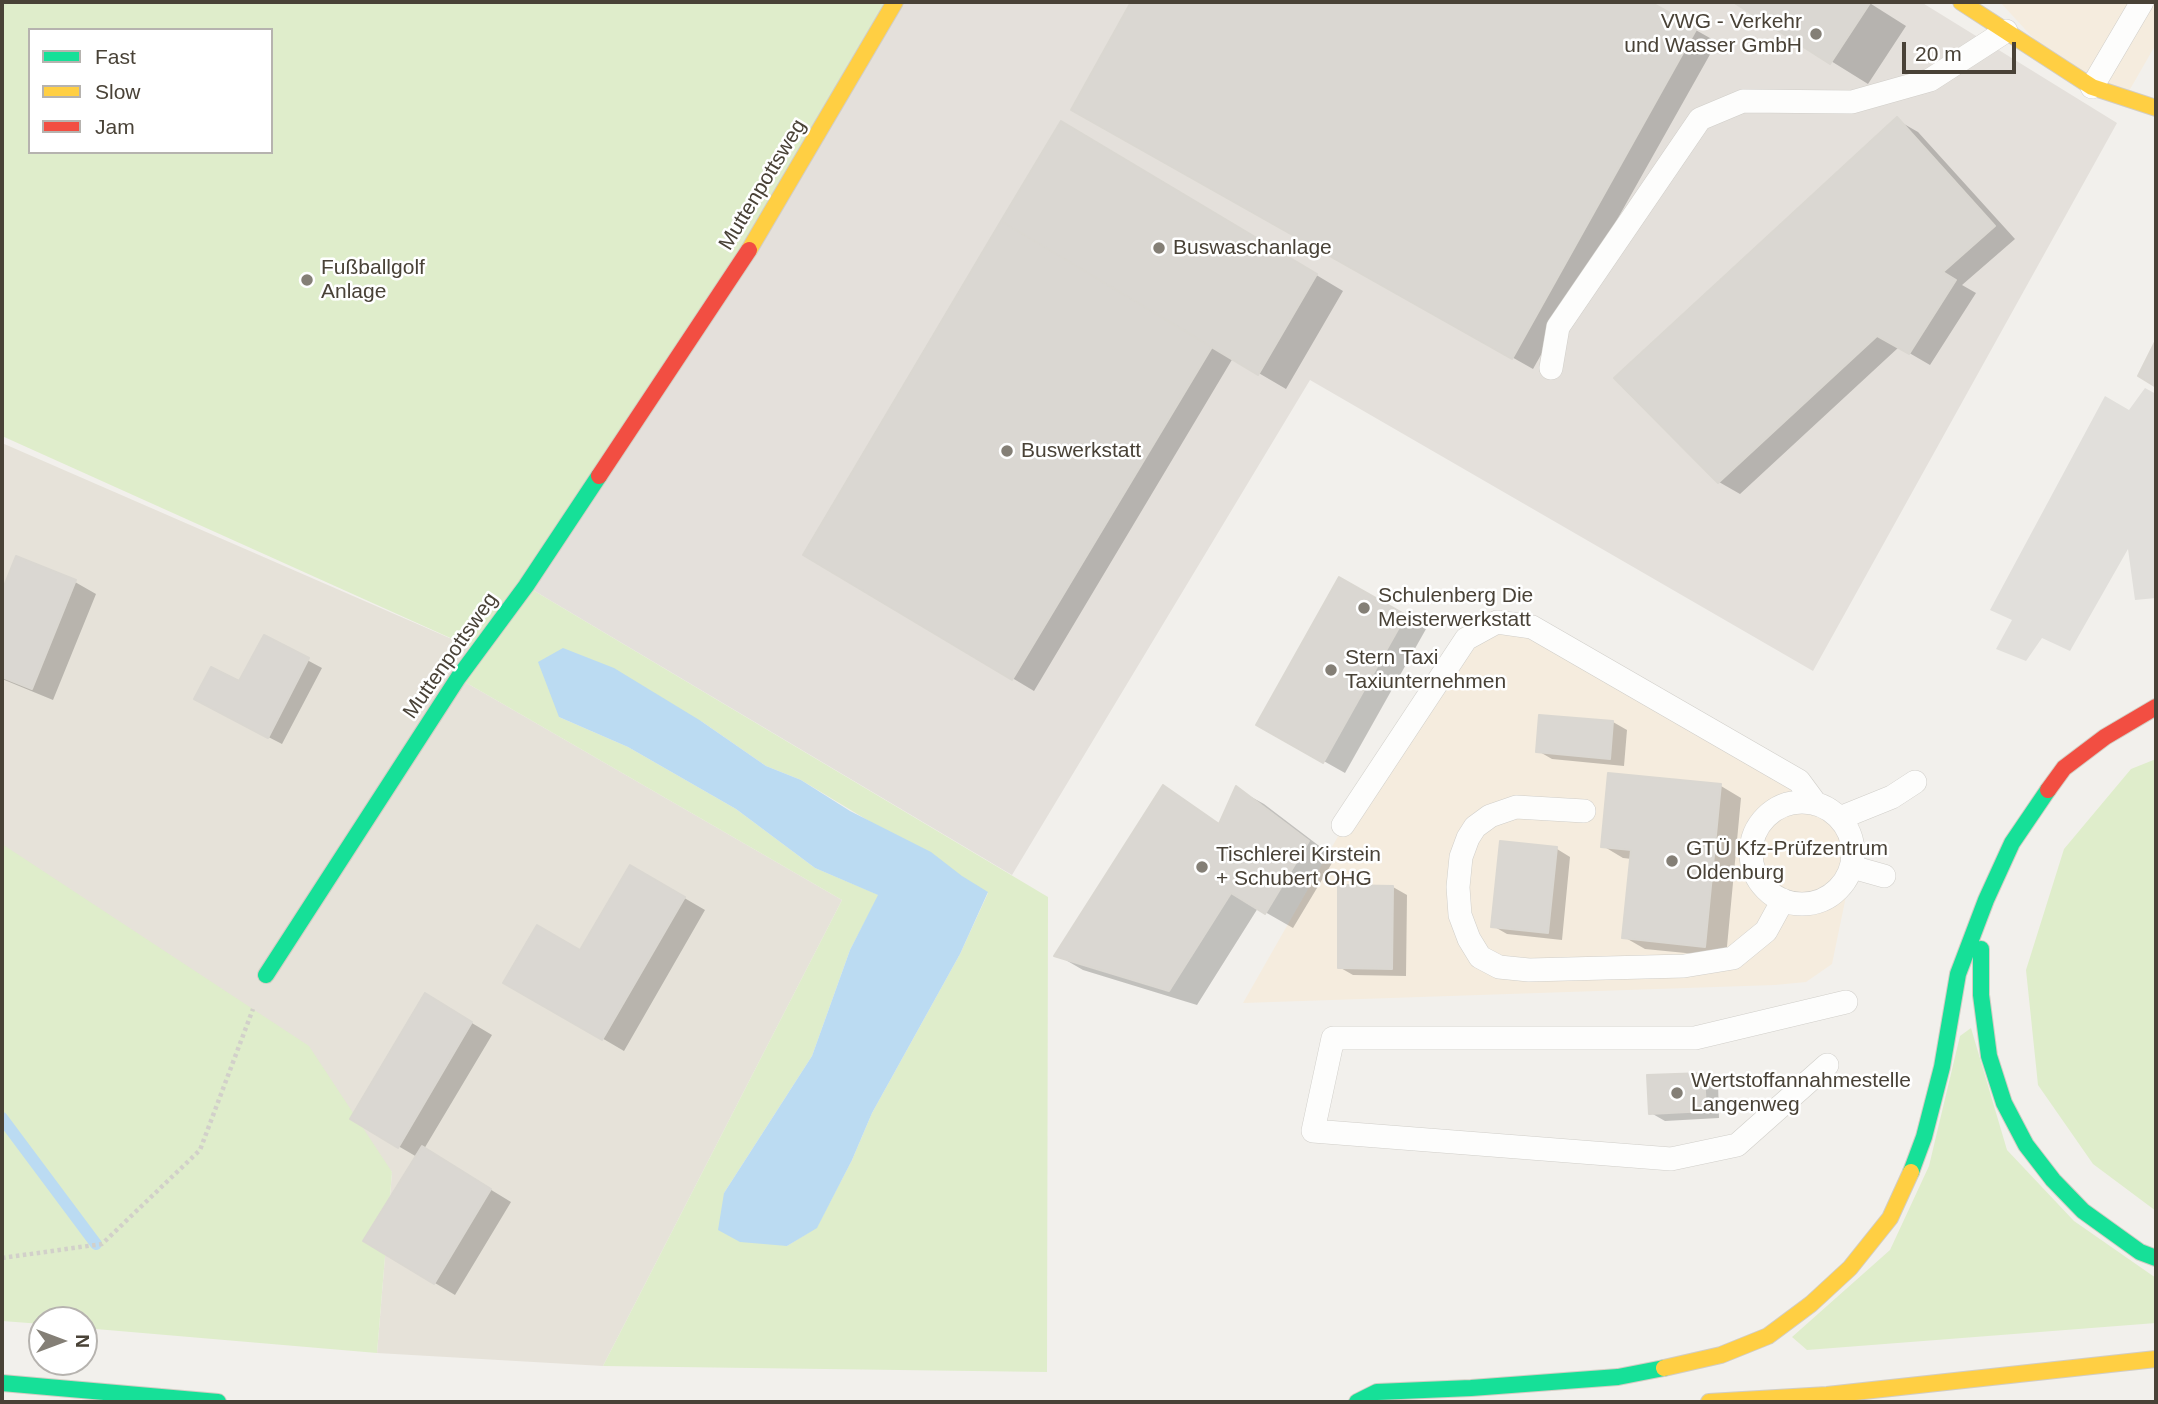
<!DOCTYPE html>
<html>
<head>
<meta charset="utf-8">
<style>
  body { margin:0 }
  #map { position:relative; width:2158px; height:1404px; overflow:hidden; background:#f2f0ec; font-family:Arial,sans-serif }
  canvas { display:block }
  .frame { position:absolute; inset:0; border:4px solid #494237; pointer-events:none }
  .legend { position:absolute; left:28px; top:28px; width:245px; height:126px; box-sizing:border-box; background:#fff; border:2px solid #b6b3af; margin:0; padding:9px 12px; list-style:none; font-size:21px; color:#494237 }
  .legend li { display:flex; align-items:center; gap:14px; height:35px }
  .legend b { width:35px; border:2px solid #b6b3af }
  .north { position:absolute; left:28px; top:1306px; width:70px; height:70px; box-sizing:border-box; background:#fff; border:2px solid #b6b3af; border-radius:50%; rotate:90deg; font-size:19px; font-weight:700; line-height:28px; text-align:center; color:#494237 }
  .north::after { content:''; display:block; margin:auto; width:24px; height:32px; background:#847f76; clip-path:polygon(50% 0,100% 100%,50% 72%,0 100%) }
  .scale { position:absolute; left:1902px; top:42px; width:114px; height:32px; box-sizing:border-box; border:4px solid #494237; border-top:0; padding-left:9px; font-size:21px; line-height:24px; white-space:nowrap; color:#494237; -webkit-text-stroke:5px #fff; paint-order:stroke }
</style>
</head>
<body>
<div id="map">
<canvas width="2158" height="1404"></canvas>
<div class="frame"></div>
<ul class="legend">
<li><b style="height:9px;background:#16e098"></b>Fast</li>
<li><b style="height:9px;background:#ffcf43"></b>Slow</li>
<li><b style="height:9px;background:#f24e42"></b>Jam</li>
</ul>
<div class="north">N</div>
<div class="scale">20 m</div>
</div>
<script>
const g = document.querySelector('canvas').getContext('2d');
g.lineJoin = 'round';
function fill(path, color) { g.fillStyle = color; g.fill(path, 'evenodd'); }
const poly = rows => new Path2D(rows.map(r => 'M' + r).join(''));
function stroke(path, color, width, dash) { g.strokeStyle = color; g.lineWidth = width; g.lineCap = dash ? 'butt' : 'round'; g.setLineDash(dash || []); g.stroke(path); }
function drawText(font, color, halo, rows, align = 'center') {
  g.font = font + ' Arial,sans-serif'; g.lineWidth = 5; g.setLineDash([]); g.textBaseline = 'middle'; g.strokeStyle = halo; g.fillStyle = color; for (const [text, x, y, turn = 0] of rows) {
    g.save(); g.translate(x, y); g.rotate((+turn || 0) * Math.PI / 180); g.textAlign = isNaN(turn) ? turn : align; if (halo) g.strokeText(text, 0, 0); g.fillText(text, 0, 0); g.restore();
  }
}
fill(poly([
  [2,443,477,650,458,678,842,900,603,1366,377,1353,392,1172,2,862]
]), '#e6e2d9');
fill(poly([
  [2000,2,2156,2,2156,44,2125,98,2058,65],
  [1532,627,1816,804,1829,809,1840,818,1852,867,1832,964,1806,982,1775,985,1243,1003,1345,824,1466,639]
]), '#f5ecde');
fill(poly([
  [895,2,1921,2,2117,123,1813,671,1310,380,1012,875,526,586]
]), '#e4e0db');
fill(poly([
  [2,2,896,2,526,586,1048,897,1047,1372,603,1366,842,900,458,678,477,650,2,436],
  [30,30,271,30,271,152,30,152],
  [559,717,701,721,766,766,801,780,988,893,960,954,872,1113,852,1160,817,1227,787,1246,724,1193,812,1056,850,950,879,895,815,868,736,809,628,747],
  [2156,759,2156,1211,2093,1164,2038,1085,2026,970,2064,849,2131,769],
  [2,844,309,1046,392,1172,377,1353,84,1328,84,1320,42,1320,42,1324,2,1321],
  [1971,1028,2007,1150,2074,1221,2156,1278,2156,1323,1807,1350,1792,1337,1890,1250,1929,1166,1960,1036]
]), '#dfedcb');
fill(poly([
  [2145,388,2156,394,2156,598,2135,600,2128,549,2070,651,2042,638,2026,661,1996,649,2012,620,1990,610,2105,396,2129,410]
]), '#e1dfdb');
fill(poly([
  [563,648,614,668,701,721,766,766,801,780,850,811,931,852,962,876,988,892,960,954,872,1113,852,1160,817,1228,787,1246,740,1242,718,1230,724,1193,812,1056,850,950,878,895,815,868,736,809,628,747,559,717,538,662]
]), '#bbdbf2');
fill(poly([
  [1133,2,1646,2,1717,42,1533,369,1073,109],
  [1736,2,1868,2,1906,26,1868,84],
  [1897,120,1918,132,2015,239,1962,285,1976,293,1930,365,1899,347,1740,494,1719,482],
  [1088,138,1343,291,1286,389,1233,358,1034,691,805,554],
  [17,558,75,582,96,594,53,700,2,679,2,596],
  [1340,580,1426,629,1345,773,1258,724],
  [264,637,322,668,282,744,210,707,240,684],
  [1541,717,1613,722,1627,730,1624,766,1552,759,1538,751],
  [1721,786,1741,798,1726,957,1645,949,1624,937,1632,859,1623,858,1603,846],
  [1163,788,1188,802,1188,805,1225,830,1237,789,1264,804,1335,858,1293,928,1258,908,1197,1005,1083,970,1057,955],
  [1557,849,1570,857,1562,940,1507,934,1493,926],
  [631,867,705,910,624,1051,506,982,581,952],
  [1340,887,1393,887,1407,895,1406,976,1353,975,1339,967],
  [425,995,492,1035,424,1149,511,1202,455,1295,435,1283,417,1157,352,1119],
  [1704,1074,1718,1082,1719,1118,1665,1121,1651,1113]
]), '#0003');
stroke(poly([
  [2,1118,96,1244]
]), '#bbdbf2', 12);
const building = poly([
  [1131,2,1650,2,1697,28,1512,359,1071,110,1131,2],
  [1733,2,1867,2,1870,3,1830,64,1733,2],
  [1897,117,1995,226,1943,272,1956,280,1909,354,1877,336,1718,483,1614,378,1897,117],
  [1061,121,1317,274,1258,375,1001,221,1061,121],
  [1001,221,1212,347,1012,680,803,555,1001,221],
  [2156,340,2156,387,2138,376,2156,340],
  [16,556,76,580,32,689,2,677,2,591,16,556],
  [1339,577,1406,615,1323,763,1256,725,1339,577],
  [264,635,309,658,268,738,194,699,211,667,239,681,264,635],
  [1539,715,1613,721,1610,759,1536,752,1539,715],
  [1608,773,1721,784,1705,947,1622,938,1631,850,1601,847,1608,773],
  [1163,785,1219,824,1236,786,1309,841,1265,914,1231,893,1169,991,1054,956,1163,785],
  [1500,841,1557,847,1548,933,1491,927,1500,841],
  [630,865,685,897,602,1040,503,983,537,925,580,950,630,865],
  [1338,885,1393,886,1392,969,1338,968,1338,885],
  [425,993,472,1022,398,1148,350,1119,425,993],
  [1704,1073,1706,1111,1649,1114,1647,1075,1704,1073],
  [422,1146,491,1189,434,1284,363,1241,422,1146]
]);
fill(building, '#dad7d2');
stroke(building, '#dad7d1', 2);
const lane = poly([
  [2092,87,2142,2],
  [1551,368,1558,327,1700,119,1743,101,1852,102,1930,80,2006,31],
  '1751 853a51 51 0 1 1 102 0a51 51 0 1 1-102 0Z',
  [1584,811,1516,807,1490,816,1475,827,1468,838,1461,857,1458,887,1460,915,1469,939,1480,957,1499,967,1529,970,1684,966,1733,958,1766,931,1783,900],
  [1840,818,1892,797,1915,782],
  [1343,825,1466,639,1497,622,1532,627,1799,781,1816,804],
  [1852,867,1884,876],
  [1827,1065,1737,1145,1671,1159,1313,1131,1333,1038,1695,1038,1846,1002]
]);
const fast = poly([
  [1981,949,1981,995,1989,1056,2004,1103,2026,1145,2053,1180,2083,1211,2140,1252,2156,1258],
  [266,975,458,678,526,586,599,476],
  [1911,1172,1924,1137,1942,1067,1958,974,1986,900,2012,843,2048,790],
  [2,1383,218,1402],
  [1357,1402,1377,1392,1471,1388,1618,1377,1664,1368]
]);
const slow = poly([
  [1961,2,2092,87,2156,108],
  [749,250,895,2],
  [1664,1368,1721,1355,1768,1336,1811,1304,1850,1268,1890,1218,1911,1172],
  [1709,1402,1827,1395,2156,1359]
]);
const jam = poly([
  [599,476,749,250],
  [2048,790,2064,768,2105,737,2156,707]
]);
stroke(lane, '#d0cec9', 24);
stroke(fast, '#d2cdc3', 18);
stroke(slow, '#d2cdc3', 18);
stroke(jam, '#d2cdc3', 18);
stroke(poly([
  [2,1258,102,1244,200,1150,253,1009]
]), '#d2d0ca', 4.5, [3.5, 3.5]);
stroke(lane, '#fdfdfc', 23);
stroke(fast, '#16e098', 16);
stroke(slow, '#ffcf43', 16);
stroke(jam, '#f24e42', 16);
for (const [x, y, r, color] of [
  [1816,34,7,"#847f76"],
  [1159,248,7,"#847f76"],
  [307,280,7,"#847f76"],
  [1007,451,7,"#847f76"],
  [1364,608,7,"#847f76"],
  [1331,670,7,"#847f76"],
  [1672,861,7,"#847f76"],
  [1202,867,7,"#847f76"],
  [1677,1093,7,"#847f76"]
]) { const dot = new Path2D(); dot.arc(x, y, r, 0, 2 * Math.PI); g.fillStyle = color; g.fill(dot); stroke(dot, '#fff', 2.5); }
drawText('21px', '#494237', '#fff', [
  ["VWG - Verkehr",1802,22,"right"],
  ["und Wasser GmbH",1802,46,"right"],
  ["Buswaschanlage",1173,248],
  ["Fußballgolf",321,268],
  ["Anlage",321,292],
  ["Buswerkstatt",1021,451],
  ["Schulenberg Die",1378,596],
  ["Meisterwerkstatt",1378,620],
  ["Stern Taxi",1345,658],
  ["Taxiunternehmen",1345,682],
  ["GTÜ Kfz-Prüfzentrum",1686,849],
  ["Oldenburg",1686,873],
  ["Tischlerei Kirstein",1216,855],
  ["+ Schubert OHG",1216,879],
  ["Wertstoffannahmestelle",1691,1081],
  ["Langenweg",1691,1105]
], 'left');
drawText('21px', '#494237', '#fff', [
  ["Muttenpottsweg",763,185,-59],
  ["Muttenpottsweg",451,656,-55]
]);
</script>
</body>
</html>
